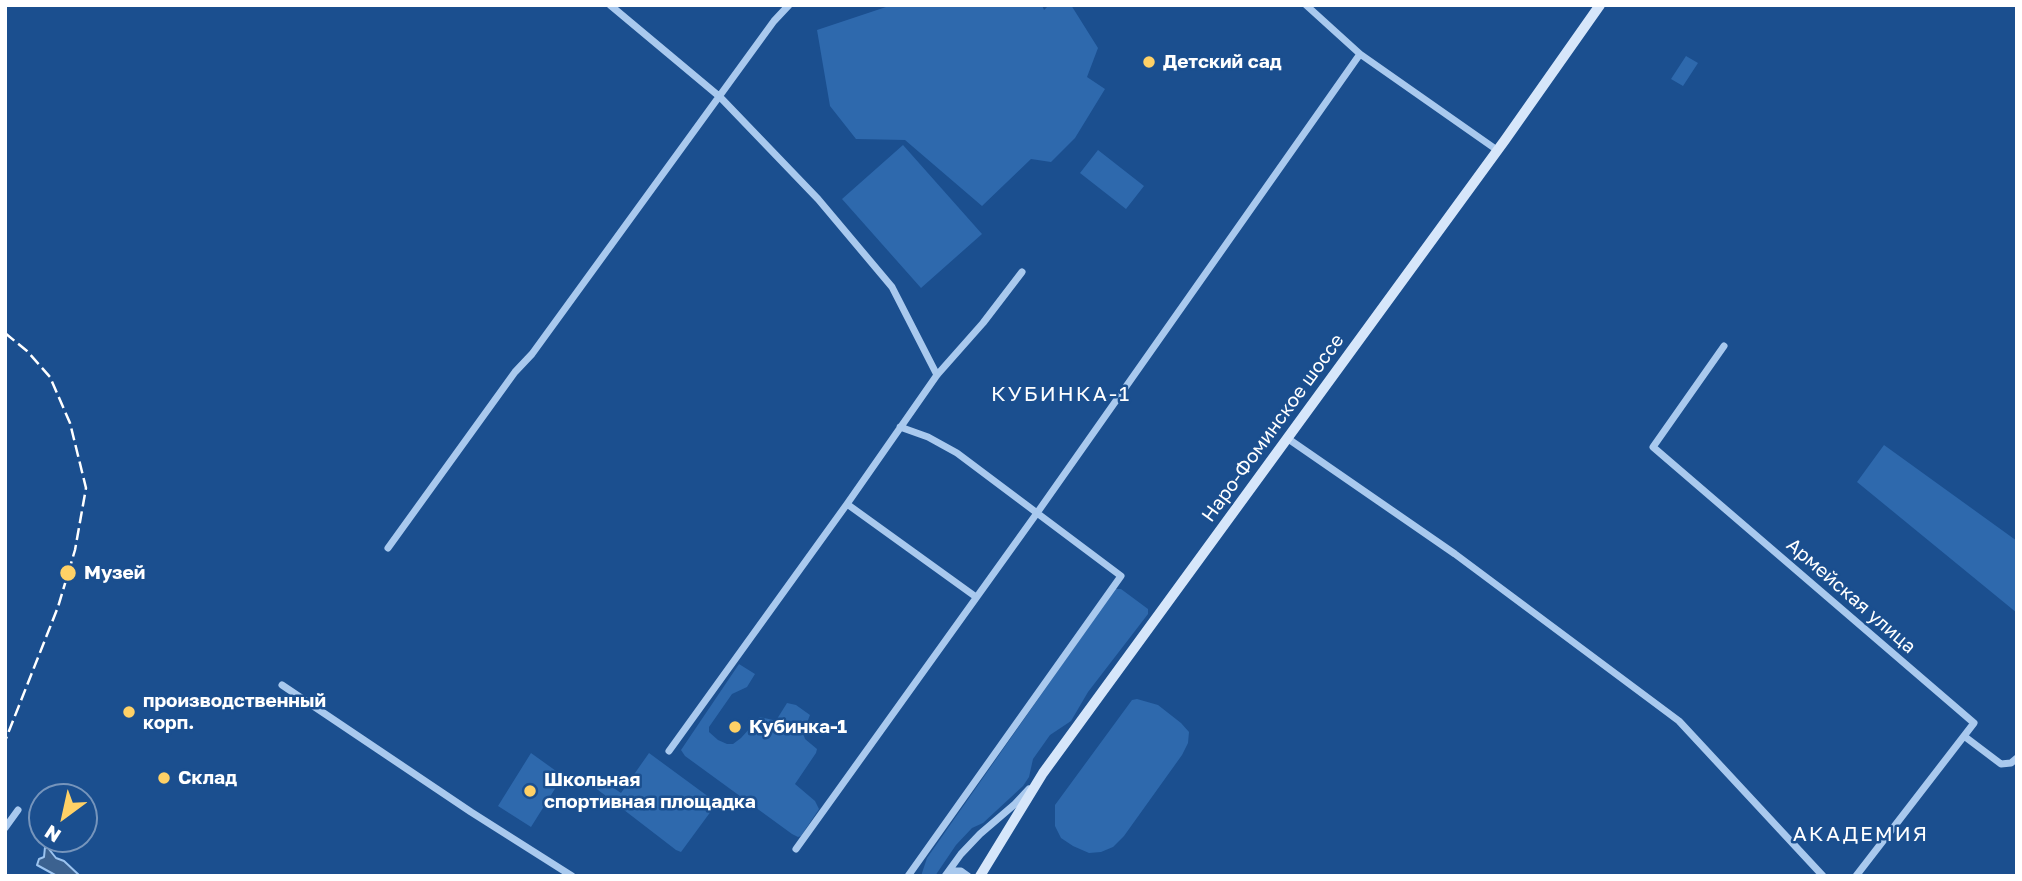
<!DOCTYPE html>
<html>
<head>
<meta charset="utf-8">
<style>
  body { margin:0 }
  #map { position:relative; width:2022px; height:881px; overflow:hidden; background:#1b4f8f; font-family:"Golos Text",sans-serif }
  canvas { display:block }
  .frame { position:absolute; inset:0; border:7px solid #fff; pointer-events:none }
  .north { position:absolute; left:28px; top:783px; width:70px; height:70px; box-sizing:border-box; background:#1b4f8f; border:2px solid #7695bc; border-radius:50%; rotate:213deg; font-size:19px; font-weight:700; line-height:28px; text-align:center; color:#fff }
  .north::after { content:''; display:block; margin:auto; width:24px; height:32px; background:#ffd166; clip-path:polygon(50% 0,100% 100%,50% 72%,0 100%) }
</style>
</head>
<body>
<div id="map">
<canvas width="2022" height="881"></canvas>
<div class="frame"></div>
<div class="north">N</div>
</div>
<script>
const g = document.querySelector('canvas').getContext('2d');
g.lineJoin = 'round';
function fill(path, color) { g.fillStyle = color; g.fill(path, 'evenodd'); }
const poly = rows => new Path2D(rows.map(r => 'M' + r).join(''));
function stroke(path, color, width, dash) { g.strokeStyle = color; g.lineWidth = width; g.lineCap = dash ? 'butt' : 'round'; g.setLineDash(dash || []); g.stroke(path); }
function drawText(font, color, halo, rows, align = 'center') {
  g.font = font + ' "Golos Text",sans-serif'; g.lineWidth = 5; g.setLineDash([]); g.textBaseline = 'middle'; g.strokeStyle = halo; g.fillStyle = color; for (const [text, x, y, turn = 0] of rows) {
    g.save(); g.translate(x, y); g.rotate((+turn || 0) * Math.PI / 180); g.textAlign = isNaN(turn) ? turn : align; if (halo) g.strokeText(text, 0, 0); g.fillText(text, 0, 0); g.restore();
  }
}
fill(poly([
  [892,5,1042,5,1044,10,1049,5,1071,5,1098,48,1087,77,1105,89,1075,138,1051,162,1031,159,982,206,905,140,856,139,830,106,817,30],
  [1686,56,1698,63,1683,86,1671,79],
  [903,145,982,234,921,288,842,199],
  [1098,150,1144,186,1126,209,1080,173],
  [1884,445,2017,541,2017,613,1857,482],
  [1115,589,1121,589,1148,609,1148,614,1088,692,1071,721,1050,735,1033,759,1029,777,1023,786,983,823,972,828,956,845,935,876,921,876,927,858],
  [739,664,755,674,747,687,732,694,709,727,709,732,718,740,727,744,733,744,741,738,760,717,773,720,777,719,787,703,796,705,810,715,803,733,805,739,817,749,816,753,795,784,815,801,819,809,801,836,798,837,792,834,685,756,681,750],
  [1137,699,1158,705,1181,723,1189,732,1188,743,1182,755,1124,836,1113,847,1101,852,1089,853,1073,846,1061,838,1055,826,1055,805,1132,700],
  [531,753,563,776,531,827,498,806],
  [649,753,717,803,681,852,676,850,589,783,588,779,592,773,621,793]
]), '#2e69ad');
const water = poly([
  [45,847,48,848,56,858,64,861,80,876,57,876,37,865,39,859,44,857,45,847]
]);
fill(water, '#3c6290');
stroke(water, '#9cc4f0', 2);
stroke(poly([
  [610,5,720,97,818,199,892,287,937,375],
  [1306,5,1360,54,1497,150],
  [1724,346,1653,447,1974,723,1856,876],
  [900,427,928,437,957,453,1121,576,908,876],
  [1287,438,1455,554,1679,721,1823,876],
  [847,504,976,597],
  [388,548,515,372,532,354,774,21,789,5],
  [282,685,471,812,572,876],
  [1964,736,2001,764,2011,763,2017,758],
  [669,751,847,504,937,375,983,323,1022,272],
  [5,828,18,810],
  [796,849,1037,513,1360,54],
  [945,876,961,854,980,834,1015,804,1029,789],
  [949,876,955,871,961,871,968,876]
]), '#a9c9ee', 7);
stroke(poly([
  [980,876,1043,773,1505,140,1600,5]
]), '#d6e6fa', 10);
stroke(poly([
  [5,333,27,351,50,377,70,423,86,488,75,550,58,607,5,741]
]), '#fff', 2.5, [12, 5]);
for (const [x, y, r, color] of [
  [1149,62,7,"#ffd166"],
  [68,573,9,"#ffd166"],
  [129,712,7,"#ffd166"],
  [735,727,7,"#ffd166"],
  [164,778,7,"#ffd166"],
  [530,791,7,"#ffd166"]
]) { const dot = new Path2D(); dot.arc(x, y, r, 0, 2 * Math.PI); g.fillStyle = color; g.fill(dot); stroke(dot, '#1b4f8f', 2.5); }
drawText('bold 19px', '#fff', '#1b4f8f', [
  ["Детский сад",1163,62],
  ["Музей",84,573],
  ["производственный",143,701],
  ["корп.",143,723],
  ["Кубинка-1",749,727],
  ["Склад",178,778],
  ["Школьная",544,780],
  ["спортивная площадка",544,802]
], 'left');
drawText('19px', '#fff', '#1b4f8f', [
  ["Наро-Фоминское шоссе",1273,428,-54],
  ["Армейская улица",1851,596,41]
]);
g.letterSpacing = '2px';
drawText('21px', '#fff', '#1b4f8f', [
  ["КУБИНКА-1",1061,394],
  ["АКАДЕМИЯ",1861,834]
]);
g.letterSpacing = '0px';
</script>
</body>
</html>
